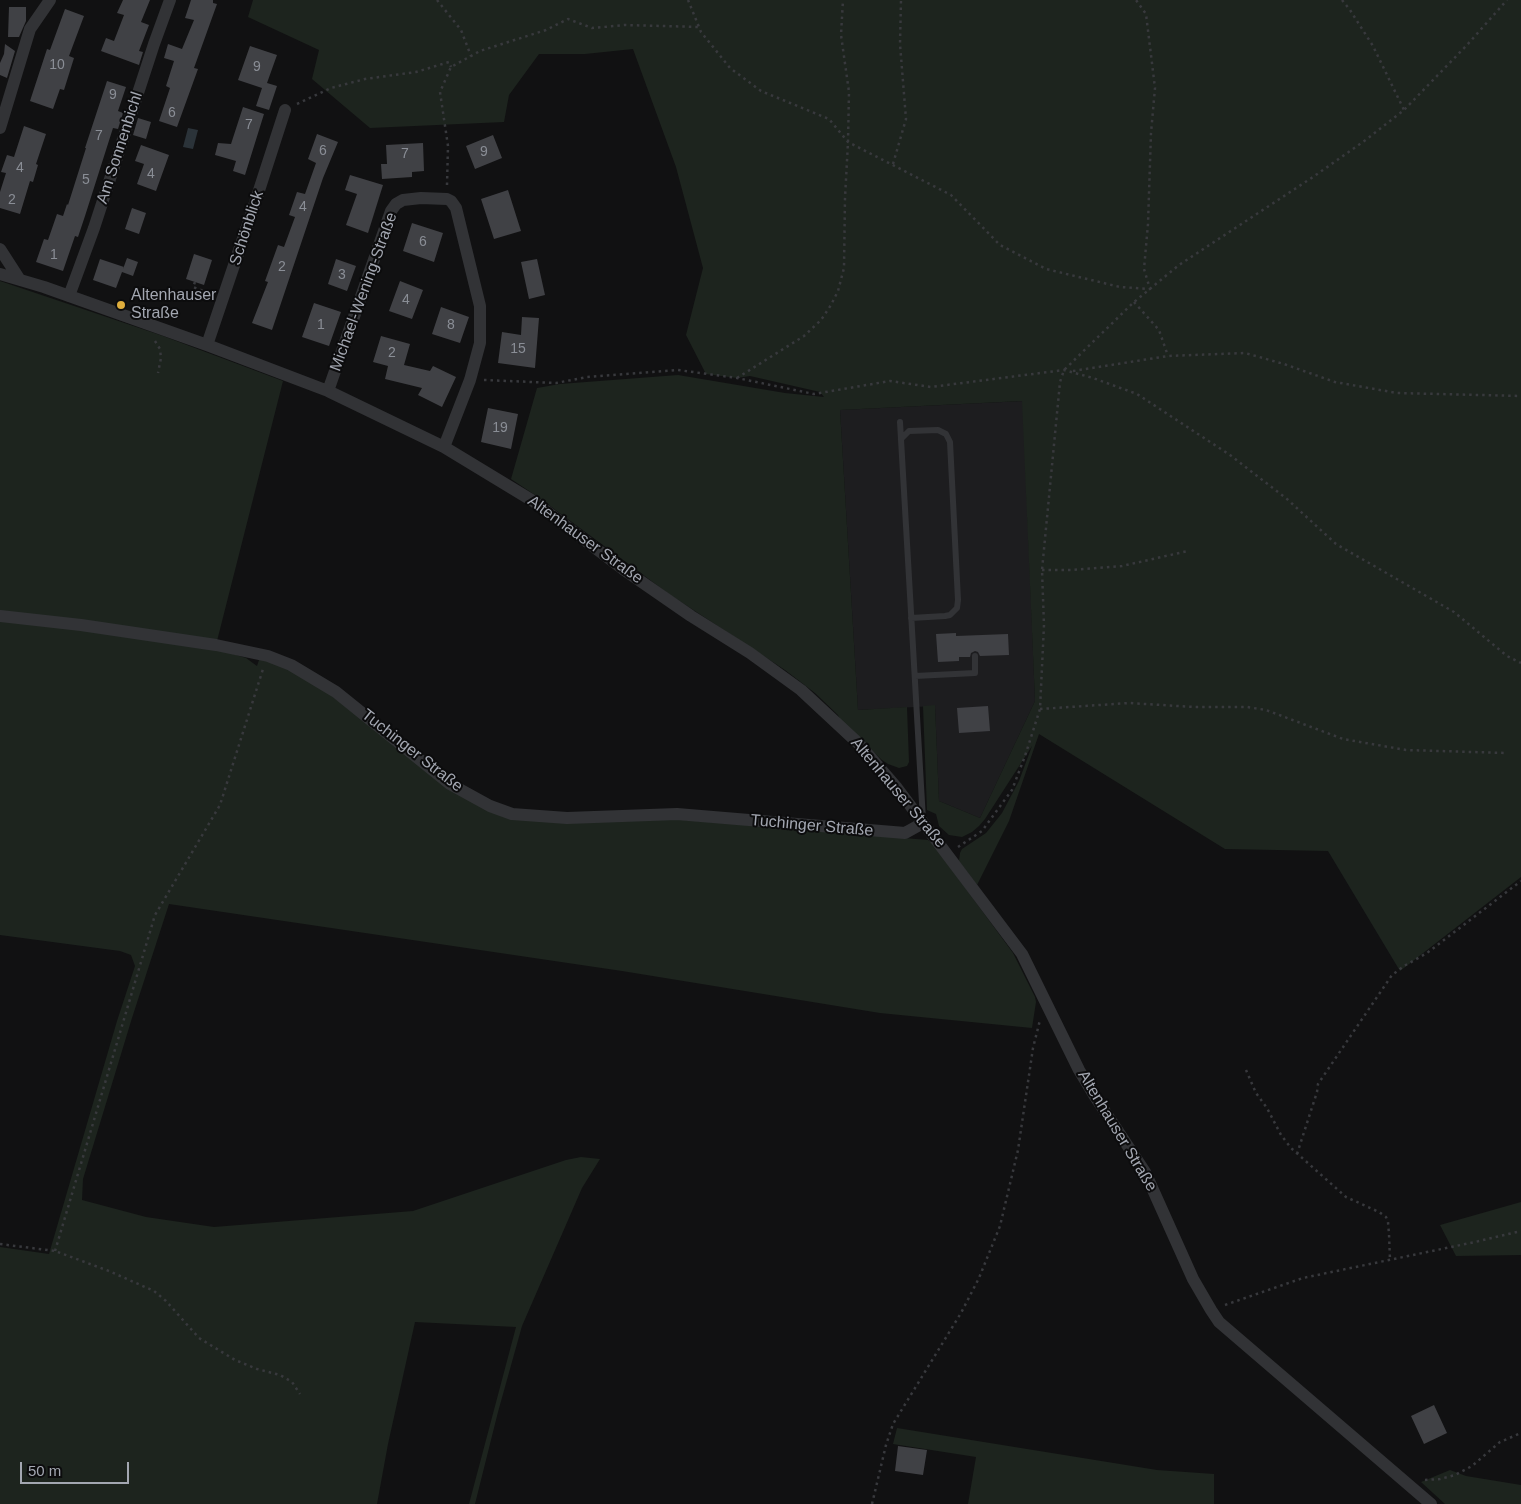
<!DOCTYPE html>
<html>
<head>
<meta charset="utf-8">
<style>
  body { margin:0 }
  #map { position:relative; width:1521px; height:1504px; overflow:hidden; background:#111112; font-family:Arial,sans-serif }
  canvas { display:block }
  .scale { position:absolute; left:20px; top:1462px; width:109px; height:22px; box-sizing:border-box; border:2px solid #a3a7b1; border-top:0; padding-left:6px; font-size:15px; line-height:18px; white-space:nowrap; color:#a3a7b1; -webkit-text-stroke:4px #0c0c0d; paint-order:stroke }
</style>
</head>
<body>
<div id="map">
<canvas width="1521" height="1504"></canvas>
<div class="scale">50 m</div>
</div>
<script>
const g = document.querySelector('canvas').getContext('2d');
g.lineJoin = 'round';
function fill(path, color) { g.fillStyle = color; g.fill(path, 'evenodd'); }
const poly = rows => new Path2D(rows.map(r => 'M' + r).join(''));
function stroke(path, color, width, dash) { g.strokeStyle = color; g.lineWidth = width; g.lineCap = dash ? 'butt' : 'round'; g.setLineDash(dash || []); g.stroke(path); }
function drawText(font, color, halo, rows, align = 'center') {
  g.font = font + ' Arial,sans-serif'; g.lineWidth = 4; g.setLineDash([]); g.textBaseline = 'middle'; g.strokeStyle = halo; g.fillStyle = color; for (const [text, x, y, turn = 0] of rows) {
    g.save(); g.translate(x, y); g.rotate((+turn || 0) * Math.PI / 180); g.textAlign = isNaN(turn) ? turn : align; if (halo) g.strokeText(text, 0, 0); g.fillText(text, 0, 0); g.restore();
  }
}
fill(poly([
  [1023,401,1035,701,980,818,939,801,935,706,858,710,840,410]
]), '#1d1d1f');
fill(poly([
  [253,0,1521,0,1521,877,1400,971,1328,851,1225,849,1039,734,1009,821,977,885,959,861,960,853,962,849,986,833,1002,813,1019,781,1032,746,985,819,979,826,972,832,962,837,949,835,939,826,936,814,927,810,923,706,935,705,939,801,980,818,1035,701,1022,401,840,410,858,710,907,707,909,762,907,766,899,768,888,764,882,760,841,721,838,715,815,693,785,670,669,594,538,497,511,479,537,388,560,384,678,375,785,393,824,397,820,392,750,376,737,378,706,374,686,335,703,268,676,167,633,49,585,54,539,54,509,95,504,122,370,128,312,79,319,50,248,17],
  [0,281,163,336,283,381,217,641,0,612],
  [0,620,61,627,227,652,246,658,257,666,260,657,304,676,493,812,660,818,928,840,933,844,1013,953,1035,997,1036,1002,1032,1028,880,1013,622,971,169,904,132,1018,83,1179,82,1200,146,1217,214,1227,413,1211,566,1160,581,1157,600,1159,582,1188,522,1326,498,1412,475,1504,469,1504,516,1327,415,1322,388,1444,377,1504,0,1504,0,1247,49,1254,117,1021,135,966,131,955,120,951,0,935],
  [1521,1202,1521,1255,1456,1256,1440,1225],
  [897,1428,1157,1470,1214,1474,1214,1504,968,1504,976,1457,893,1444],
  [1450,1470,1466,1476,1521,1485,1521,1504,1445,1504,1421,1482]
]), '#1d241e');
fill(poly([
  [188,128,198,130,193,149,183,147]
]), '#2b3339');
fill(poly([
  [123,0,150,0,141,22,149,25,139,51,143,52,139,65,101,51,106,38,114,41,124,15,117,13],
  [191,0,213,0,213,3,217,4,194,68,198,69,177,127,159,121,170,88,166,86,174,61,164,58,168,44,182,49,194,20,185,18],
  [9,7,26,7,26,21,19,37,8,37],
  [65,9,84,16,69,56,74,58,64,90,60,89,53,109,30,101,47,49,50,50],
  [5,44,15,51,7,78,0,75,0,63,4,54],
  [250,46,277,55,267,83,277,86,269,110,256,106,262,88,238,80],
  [107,81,126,87,118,111,123,113,118,129,113,128,85,216,78,237,75,236,63,271,36,262,44,239,48,240,57,214,63,216,67,204,68,205,86,148,85,148],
  [243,107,264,114,245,175,233,171,236,161,215,155,218,143,231,144],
  [138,118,151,122,146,139,133,135],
  [24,126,46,134,36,164,38,165,33,182,30,181,20,214,0,208,0,192,6,173,1,172,7,155,14,157],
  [317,134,338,142,323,178,272,330,252,323,268,282,265,281,278,245,284,247,295,217,289,215,297,192,305,194,316,163,308,159],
  [493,135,502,158,475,169,466,146],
  [423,143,424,171,412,172,412,177,382,179,381,164,387,164,386,145],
  [141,145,169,155,156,191,137,184,144,164,135,161],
  [350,175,383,185,368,233,346,225,357,194,345,190],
  [508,190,521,231,494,239,481,199],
  [132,208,146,213,139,234,125,229],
  [412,223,443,233,434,262,403,251],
  [194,254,212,260,204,285,186,279],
  [127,258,138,262,133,276,122,272,116,288,93,280,100,259,124,267,123,269],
  [336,259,356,266,347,291,328,284],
  [537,259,545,295,529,299,521,262],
  [400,281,423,290,412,319,389,311],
  [314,303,341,312,329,346,302,337],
  [441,307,469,317,460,343,432,334],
  [522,317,539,318,535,368,498,363,502,332,521,335],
  [381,336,410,344,404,365,430,371,433,366,456,377,442,407,418,395,422,388,385,379,388,366,373,362],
  [488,408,518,414,511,449,481,442],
  [956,633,956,636,1008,634,1009,655,980,656,978,652,975,651,971,653,970,657,959,657,959,661,938,662,936,634],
  [988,706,990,731,959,733,957,708],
  [1434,1405,1447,1433,1424,1444,1411,1416],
  [898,1446,927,1450,923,1475,895,1471]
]), '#404145');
stroke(poly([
  [437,0,461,30,471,56],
  [688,0,701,32,730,68,761,91,829,119,848,142,951,195,1000,245,1046,269,1120,287,1150,289,1144,269,1148,224,1151,133,1155,88,1146,14,1136,0],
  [1342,0,1350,10,1373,46,1404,110],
  [297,104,331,88,365,79,416,72,449,62,451,67],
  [893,164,906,119,900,44,901,0],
  [447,185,448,146,440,92,451,67,480,51,546,30,568,19,592,28,625,25,699,27],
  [195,282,193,287,206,292],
  [1134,302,1159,330,1168,356],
  [155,341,160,349,161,358,158,373],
  [1073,371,1168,356,1245,353,1284,364,1335,382,1397,393,1521,396],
  [737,378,804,336,821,320,831,305,838,291,844,268,845,198,848,142,849,92,841,35,843,0],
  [484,380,556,383,587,377,678,370,737,378,814,394,890,381,931,387,1064,370,1093,378,1137,394,1230,455,1287,499,1336,544,1454,612,1507,656,1521,663],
  [1042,570,1071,570,1122,566,1188,551],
  [1040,709,1129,703,1194,707,1247,707,1266,710,1343,739,1406,750,1506,753],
  [958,847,982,831,1012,790,1025,756,1040,709,1044,625,1042,570,1060,382,1064,370,1134,302,1179,265,1313,177,1367,139,1404,110,1467,45,1507,0],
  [1246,1070,1256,1093,1267,1108,1281,1135,1291,1148,1346,1197,1379,1212,1386,1217,1388,1222,1389,1234,1390,1260],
  [1297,1154,1317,1092,1318,1084,1392,975,1404,966,1427,953,1521,881],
  [0,1244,55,1251,109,1271,154,1291,166,1301,199,1338,235,1360,257,1369,280,1375,292,1382,300,1394],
  [55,1251,155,915,220,805,263,669],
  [1225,1305,1303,1278,1475,1242,1521,1231],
  [1425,1480,1440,1479,1455,1475,1472,1466,1500,1442,1521,1433],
  [872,1504,886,1445,893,1424,961,1313,979,1278,1000,1226,1018,1150,1033,1048,1040,1020]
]), '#38393d', 2.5, [2.5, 4]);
stroke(poly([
  [900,422,923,820],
  [901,439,909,431,938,430,946,434,950,442,958,600,957,608,950,615,945,616,911,618],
  [915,676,975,673,975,656]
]), '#323336', 6);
stroke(poly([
  [0,128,30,29,50,0],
  [0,249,20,280],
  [0,274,44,287,207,345,328,391,444,447,533,501,623,569,691,616,750,653,801,690,859,744,897,788,1022,954,1079,1070,1094,1095,1145,1172,1193,1279,1211,1310,1219,1322,1431,1504],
  [69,296,94,228,154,44,170,0],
  [207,345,253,209,285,110],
  [328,391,391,211,396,204,403,200,421,198,447,199,451,201,456,208,480,306,480,343,470,380,444,447],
  [0,616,81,625,216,645,268,656,291,665,336,692,450,784,490,806,512,814,567,818,677,814,905,833,923,823]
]), '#323336', 12);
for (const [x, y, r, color] of [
  [121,305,5,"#dead3c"]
]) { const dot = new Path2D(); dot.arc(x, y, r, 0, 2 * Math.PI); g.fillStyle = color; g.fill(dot); stroke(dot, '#0c0c0d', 2); }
drawText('14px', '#8a8e96', null, [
  ["10",57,65],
  ["9",257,67],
  ["9",113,95],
  ["6",172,113],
  ["7",249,125],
  ["7",99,136],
  ["6",323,151],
  ["9",484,152],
  ["7",405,154],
  ["4",20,168],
  ["4",151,174],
  ["5",86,180],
  ["2",12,200],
  ["4",303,207],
  ["6",423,242],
  ["1",54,255],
  ["2",282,267],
  ["3",342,275],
  ["4",406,300],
  ["1",321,325],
  ["8",451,325],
  ["15",518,349],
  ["2",392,353],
  ["19",500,428]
]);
drawText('16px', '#a3a7b1', '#0c0c0d', [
  ["Am Sonnenbichl",120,148,-72],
  ["Schönblick",247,228,-72],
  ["Michael-Wening-Straße",364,292,-70],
  ["Altenhauser Straße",585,540,36],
  ["Tuchinger Straße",412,751,38],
  ["Altenhauser Straße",898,793,50],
  ["Tuchinger Straße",812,826,5],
  ["Altenhauser Straße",1117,1131,59]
]);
drawText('16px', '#a3a7b1', '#0c0c0d', [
  ["Altenhauser",131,296],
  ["Straße",131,314]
], 'left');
</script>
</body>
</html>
